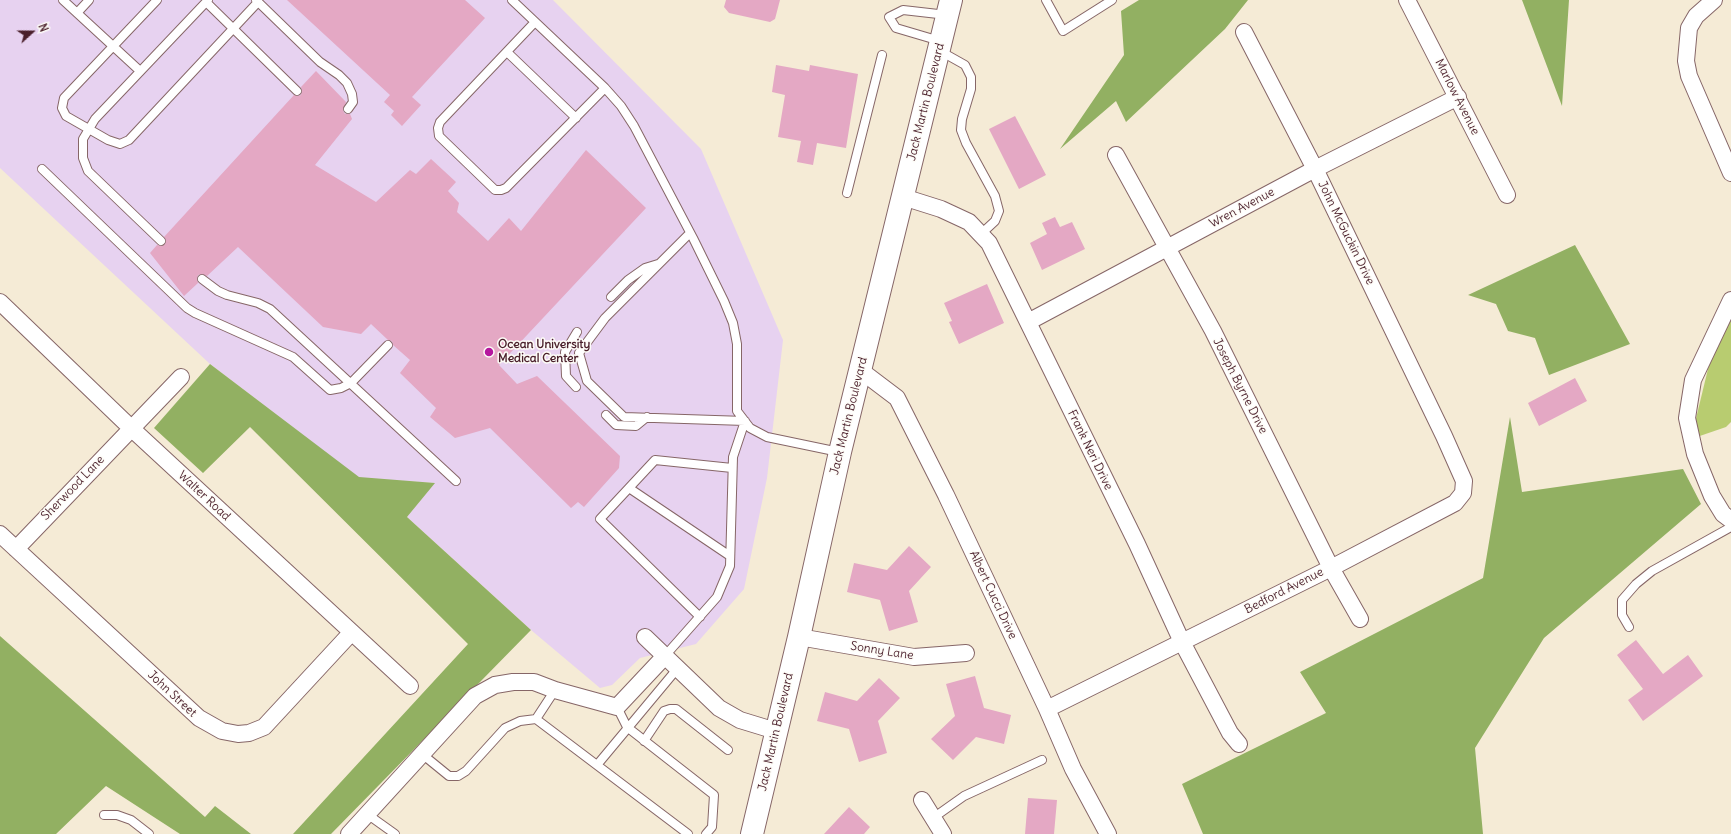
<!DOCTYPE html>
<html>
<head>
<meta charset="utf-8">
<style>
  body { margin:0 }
  #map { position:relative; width:1731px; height:834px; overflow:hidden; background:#f5ebd6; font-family:Delius,sans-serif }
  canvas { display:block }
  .north { position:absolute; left:12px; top:12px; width:40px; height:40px; -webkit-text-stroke:3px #fdfcf7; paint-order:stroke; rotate:69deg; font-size:11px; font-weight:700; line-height:16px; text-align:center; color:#4a1f2b }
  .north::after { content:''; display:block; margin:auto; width:14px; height:18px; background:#4a1f2b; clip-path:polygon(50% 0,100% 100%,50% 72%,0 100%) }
</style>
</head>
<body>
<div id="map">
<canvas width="1731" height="834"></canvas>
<div class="north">N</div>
</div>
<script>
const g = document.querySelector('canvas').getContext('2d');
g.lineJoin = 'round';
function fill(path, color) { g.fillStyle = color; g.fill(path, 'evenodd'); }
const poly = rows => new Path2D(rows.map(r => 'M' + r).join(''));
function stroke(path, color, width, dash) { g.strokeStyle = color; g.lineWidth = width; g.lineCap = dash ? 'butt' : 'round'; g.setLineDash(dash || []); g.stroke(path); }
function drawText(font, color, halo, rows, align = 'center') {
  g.font = font + ' Delius,sans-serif'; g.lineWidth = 3; g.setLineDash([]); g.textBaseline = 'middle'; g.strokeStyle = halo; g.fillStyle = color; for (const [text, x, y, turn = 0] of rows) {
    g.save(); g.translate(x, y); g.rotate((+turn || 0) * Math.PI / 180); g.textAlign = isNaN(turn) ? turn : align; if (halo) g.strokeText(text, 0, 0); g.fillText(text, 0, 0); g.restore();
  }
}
fill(poly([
  [0,0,553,0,701,149,783,340,767,478,744,589,696,644,640,658,612,685,600,688,531,630,407,517,434,483,359,478,210,364,0,168]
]), '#e7d2f0');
fill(poly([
  [1731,295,1731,422,1726,427,1691,439,1716,336]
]), '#b8cc70');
fill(poly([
  [1139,0,1248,0,1225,29,1126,122,1116,101,1060,149,1124,55,1121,11],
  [1522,0,1569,0,1562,106],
  [1575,245,1630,344,1549,375,1535,338,1508,331,1496,304,1468,295],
  [210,364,359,477,435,483,407,517,531,630,331,834,293,834,468,644,250,427,203,473,154,428],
  [1510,417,1522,492,1683,469,1701,504,1544,638,1475,748,1483,834,1203,834,1182,784,1326,713,1300,672,1483,578],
  [0,636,205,817,215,806,251,834,180,834,106,786,56,834,0,834]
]), '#92b062');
fill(poly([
  [287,0,465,0,485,18,412,97,421,105,402,126,391,115,394,111,384,102,390,95],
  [726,0,780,0,775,19,770,22,729,13,724,7],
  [776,65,809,71,810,65,858,74,846,148,817,143,813,165,797,162,801,141,778,137,785,95,772,92],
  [316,71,346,102,343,111,345,114,350,114,352,119,315,165,376,202,410,170,416,174,431,159,456,182,448,191,459,203,457,212,488,241,509,218,521,231,586,150,646,208,499,365,517,384,537,376,620,456,619,468,584,507,578,502,571,508,490,428,455,438,430,417,436,408,400,373,410,360,393,345,392,341,388,340,371,324,361,334,323,327,238,247,207,276,202,274,198,275,197,279,198,283,184,296,150,253,157,245,162,246,165,244,166,240,164,237,294,95,298,96,301,95,302,90,301,87],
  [1015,116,1046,175,1019,189,989,129],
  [1055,217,1060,227,1072,222,1085,249,1042,270,1030,243,1047,234,1042,223],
  [987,284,1004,323,959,344,949,322,952,321,944,303],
  [1575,378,1587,401,1539,426,1528,403],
  [909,546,931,567,909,591,918,622,889,631,880,600,847,592,854,563,887,570],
  [1636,640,1663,674,1688,655,1703,676,1643,721,1628,700,1643,689,1617,655],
  [975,676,984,708,1011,715,1004,744,976,737,953,760,931,739,955,716,946,684],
  [879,678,900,698,878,721,887,753,859,762,849,729,817,721,825,692,857,701],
  [1028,798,1057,800,1054,834,1025,834],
  [849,807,870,827,864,834,824,834]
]), '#e4a8c4');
const lane = poly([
  [63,0,140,71],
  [157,0,64,98,62,108,66,116,108,140,120,144,129,140,258,2],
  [256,0,320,62,339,75,347,83,352,94,353,102,348,109],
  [512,0,605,88,621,106,634,126,693,238,724,301,733,323,737,344,737,411,750,428,767,437,839,452],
  [1046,0,1063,31,1112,0],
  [206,2,297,91],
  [77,13,89,0],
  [535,22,440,122,438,128,439,136,495,190,501,190,506,188,605,88],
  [940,41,896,28,889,17,903,10,947,15],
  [940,51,965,65,971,77,971,89,962,119,961,130,966,143,995,196,999,211,995,221,981,234],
  [507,52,576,118],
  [42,169,187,308,195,313,293,357,330,390,341,388,351,383,388,345],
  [847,193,882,55],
  [161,241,88,171,83,158,83,139,95,119,208,0],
  [202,279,218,291,227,295,258,303,270,309,456,481],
  [611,297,628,280,645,268,658,264],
  [576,387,566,376,565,352,577,332],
  [606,415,616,425,636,426,647,417],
  [629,488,730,556],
  [700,617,600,519,655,460,732,468],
  [1629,627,1622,615,1622,600,1636,584,1652,571,1731,527],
  [664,657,717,597,730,566,733,457,745,421,624,417,587,381,579,353,605,318,690,233],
  [617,707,627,727,714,795,712,827,706,834],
  [536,719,688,834],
  [644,741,664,711,670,709,676,709,728,750],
  [422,754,449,776,458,776,466,771,505,728,520,721,536,719,555,690],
  [597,765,677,669],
  [367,814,395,834],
  [104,815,117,815,131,820,149,834],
  [933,818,964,796,1042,760]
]);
const street = poly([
  [1407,0,1507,195],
  [1714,0,1696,16,1689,28,1686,61,1689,76,1731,173],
  [1116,155,1213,331,1331,568,1360,619],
  [903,197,941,209,969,222,989,243,1137,544,1182,642,1230,733,1239,744],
  [1731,300,1693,380,1687,418,1695,454,1712,496,1723,514,1731,520],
  [0,302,131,428,410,686],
  [1028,322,1315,169,1458,97],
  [860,370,897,398,946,495,1047,709,1073,769,1108,834],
  [0,534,199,718,222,731,238,734,249,733,264,727,351,633],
  [16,549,181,377],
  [645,637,719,708,740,720,776,731],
  [799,637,914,657,966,653],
  [1047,709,1331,568,1455,503,1463,493,1464,481,1444,436,1315,169,1244,32],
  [922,800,943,834],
  [349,834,475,696,495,685,513,682,534,682,555,690,617,707,664,657]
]);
const secondary = poly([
  [752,834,799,637,840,452,951,0]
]);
stroke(lane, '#866667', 10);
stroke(street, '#866667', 18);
stroke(secondary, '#866667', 24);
stroke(lane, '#fff', 8);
stroke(street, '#fff', 16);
stroke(secondary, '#fff', 22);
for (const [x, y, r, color] of [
  [489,352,5,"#b5179e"]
]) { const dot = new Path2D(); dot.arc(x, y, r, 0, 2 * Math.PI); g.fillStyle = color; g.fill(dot); stroke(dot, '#fdfcf7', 1.5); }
drawText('12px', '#4a1f2b', '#fdfcf7', [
  ["Marlow Avenue",1457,97,63],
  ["Jack Martin Boulevard",926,102,-76],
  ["Wren Avenue",1242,208,-28],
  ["John McGuckin Drive",1346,233,64],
  ["Joseph Byrne Drive",1240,386,63],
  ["Jack Martin Boulevard",849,416,-76],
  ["Frank Neri Drive",1090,450,64],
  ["Sherwood Lane",73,488,-46],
  ["Walter Road",204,496,43],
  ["Bedford Avenue",1284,591,-27],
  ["Albert Cucci Drive",993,595,65],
  ["Sonny Lane",882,651,9],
  ["John Street",172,694,43],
  ["Jack Martin Boulevard",776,732,-77]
]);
drawText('bold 12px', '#4a1f2b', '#fdfcf7', [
  ["Ocean University",498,345],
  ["Medical Center",498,359]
], 'left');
</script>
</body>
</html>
